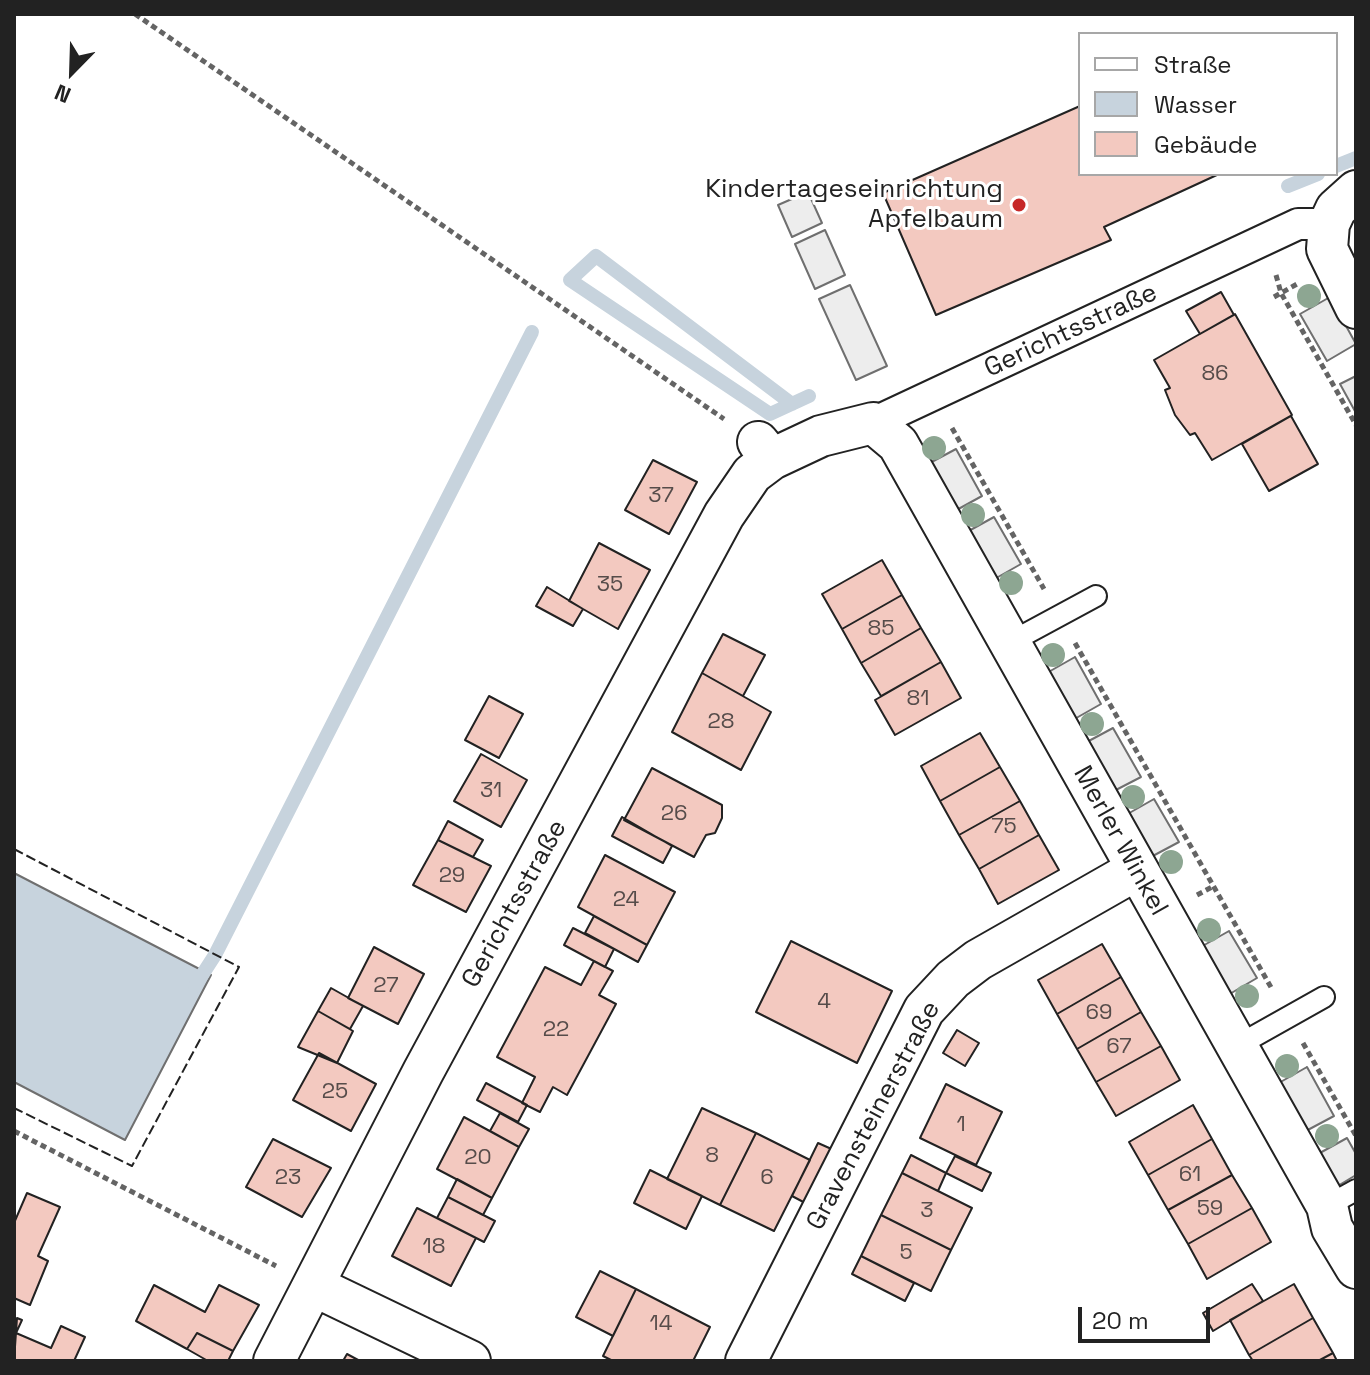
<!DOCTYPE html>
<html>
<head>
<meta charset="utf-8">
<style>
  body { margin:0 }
  #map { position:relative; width:1370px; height:1375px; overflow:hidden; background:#fff; font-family:"Space Grotesk",sans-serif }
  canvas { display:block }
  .frame { position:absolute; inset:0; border:16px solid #222; pointer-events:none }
  .legend { position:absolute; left:1078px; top:32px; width:260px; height:144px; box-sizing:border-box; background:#fff; border:2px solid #a7a7a7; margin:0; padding:10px 14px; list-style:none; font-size:24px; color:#222 }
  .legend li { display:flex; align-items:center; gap:16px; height:40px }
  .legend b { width:40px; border:2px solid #a7a7a7 }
  .north { position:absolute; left:32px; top:32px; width:80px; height:80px; -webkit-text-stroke:6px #fff; paint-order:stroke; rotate:203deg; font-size:22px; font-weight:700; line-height:32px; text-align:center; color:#222 }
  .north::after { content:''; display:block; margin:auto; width:28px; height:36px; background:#222; clip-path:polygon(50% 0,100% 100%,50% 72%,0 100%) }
  .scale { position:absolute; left:1078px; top:1307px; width:132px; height:36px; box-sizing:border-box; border:4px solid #222; border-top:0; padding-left:10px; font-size:24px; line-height:28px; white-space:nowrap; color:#222; -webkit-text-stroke:6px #fff; paint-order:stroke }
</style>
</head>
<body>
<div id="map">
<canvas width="1370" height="1375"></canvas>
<div class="frame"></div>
<ul class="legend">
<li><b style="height:10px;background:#fff"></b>Straße</li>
<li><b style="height:22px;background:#c7d3dd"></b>Wasser</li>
<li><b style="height:22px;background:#f3c9c0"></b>Gebäude</li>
</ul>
<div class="north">N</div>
<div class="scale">20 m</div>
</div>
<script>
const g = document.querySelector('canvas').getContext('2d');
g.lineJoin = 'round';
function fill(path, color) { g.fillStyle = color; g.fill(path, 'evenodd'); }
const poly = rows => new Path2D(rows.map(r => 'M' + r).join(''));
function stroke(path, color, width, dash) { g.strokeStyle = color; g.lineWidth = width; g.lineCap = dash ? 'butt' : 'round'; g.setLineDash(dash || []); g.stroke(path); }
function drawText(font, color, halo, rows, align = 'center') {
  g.font = font + ' "Space Grotesk",sans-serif'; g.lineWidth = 6; g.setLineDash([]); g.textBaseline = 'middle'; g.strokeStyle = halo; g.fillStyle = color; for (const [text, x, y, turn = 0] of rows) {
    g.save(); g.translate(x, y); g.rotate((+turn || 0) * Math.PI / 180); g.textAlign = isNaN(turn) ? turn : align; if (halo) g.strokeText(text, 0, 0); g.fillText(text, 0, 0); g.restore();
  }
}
const parking = poly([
  [808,192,822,223,792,237,778,205,808,192],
  [825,230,845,275,815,289,795,244,825,230],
  [850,285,887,366,856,380,819,299,850,285],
  [1330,297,1356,344,1327,361,1300,314,1330,297],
  [1356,376,1356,413,1340,384,1356,376],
  [956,449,982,496,953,512,926,465,956,449],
  [994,517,1021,564,991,581,965,533,994,517],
  [1075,657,1101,704,1071,721,1045,674,1075,657],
  [1113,728,1141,777,1112,792,1085,743,1113,728],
  [1154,799,1179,842,1149,858,1124,816,1154,799],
  [1229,931,1257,978,1228,995,1199,948,1229,931],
  [1307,1067,1334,1116,1304,1132,1277,1084,1307,1067],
  [1347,1138,1356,1154,1356,1175,1336,1187,1318,1154,1347,1138]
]);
fill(parking, '#ededed');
stroke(parking, '#6f6f6f', 2);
const water = poly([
  [14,873,211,975,125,1140,14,1082,14,873]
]);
fill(water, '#c7d3dd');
stroke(water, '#6f6f6f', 2);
stroke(poly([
  [1336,166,1356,158],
  [1288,186,1318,174],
  [792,404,596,256,570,280,770,414,809,396],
  [195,986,215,955,532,332]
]), '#c7d3dd', 14);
const building = poly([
  [1080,106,1080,174,1219,174,1104,227,1111,240,936,315,883,193,1080,106],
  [1221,292,1234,315,1200,334,1186,311,1221,292],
  [1235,314,1292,415,1212,460,1195,433,1190,435,1175,415,1165,390,1170,388,1154,360,1235,314],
  [1291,416,1318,464,1269,491,1242,444,1291,416],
  [653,460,697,482,669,534,625,510,653,460],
  [599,543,650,570,618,629,569,601,599,543],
  [882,560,902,595,842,629,822,594,882,560],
  [547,587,583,609,573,626,536,606,547,587],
  [902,595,921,628,861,663,842,629,902,595],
  [921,628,941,662,881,696,861,663,921,628],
  [723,634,765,655,743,696,702,673,723,634],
  [941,662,961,698,895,735,875,700,941,662],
  [702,673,771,712,741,770,672,732,702,673],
  [489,696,523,714,499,758,465,740,489,696],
  [980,733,1000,767,940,801,921,766,980,733],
  [481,754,527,780,501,827,454,801,481,754],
  [1000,767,1020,801,959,835,940,801,1000,767],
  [652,768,722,805,722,818,715,833,706,835,694,857,624,820,652,768],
  [1020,801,1039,835,979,869,959,835,1020,801],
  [622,817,672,846,663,863,612,836,622,817],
  [448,821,483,840,473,857,438,840,448,821],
  [1039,835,1059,870,998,904,979,869,1039,835],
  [438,840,491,866,466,912,413,885,438,840],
  [605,855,675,892,647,945,578,907,605,855],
  [594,916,647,945,638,962,585,933,594,916],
  [573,928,614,949,605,967,564,945,573,928],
  [791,941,892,991,857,1063,756,1012,791,941],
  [1102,944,1121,977,1057,1014,1038,980,1102,944],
  [374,947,424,974,398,1024,348,998,374,947],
  [594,961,613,971,599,995,616,1004,567,1095,553,1087,540,1112,522,1103,535,1077,497,1057,545,967,581,985,594,961],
  [1121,977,1141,1012,1077,1049,1057,1014,1121,977],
  [331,988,363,1006,350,1029,318,1011,331,988],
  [318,1011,353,1031,337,1063,298,1047,318,1011],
  [1141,1012,1161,1046,1096,1082,1077,1049,1141,1012],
  [957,1030,979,1043,965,1066,943,1053,957,1030],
  [1161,1046,1180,1080,1116,1116,1096,1082,1161,1046],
  [319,1053,376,1084,351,1131,293,1100,319,1053],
  [486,1083,527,1105,518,1122,477,1100,486,1083],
  [946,1084,1002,1112,976,1165,920,1138,946,1084],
  [1193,1105,1212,1139,1148,1175,1129,1142,1193,1105],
  [702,1108,756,1133,720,1205,667,1179,702,1108],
  [500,1113,529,1129,519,1147,490,1131,500,1113],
  [464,1117,519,1147,492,1198,437,1169,464,1117],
  [756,1133,810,1160,774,1231,720,1205,756,1133],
  [273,1139,331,1168,302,1217,246,1187,273,1139],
  [1212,1139,1232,1175,1168,1210,1148,1175,1212,1139],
  [818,1143,836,1151,809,1205,792,1196,818,1143],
  [911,1155,946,1173,938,1191,902,1173,911,1155],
  [955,1156,991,1173,982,1191,946,1173,955,1156],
  [650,1170,702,1196,686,1229,634,1203,650,1170],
  [902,1173,972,1208,951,1250,881,1215,902,1173],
  [1232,1175,1252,1208,1188,1244,1168,1210,1232,1175],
  [457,1179,492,1198,483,1215,448,1197,457,1179],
  [27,1193,60,1207,38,1256,48,1261,30,1305,14,1298,14,1223,27,1193],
  [448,1197,495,1221,484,1242,437,1218,448,1197],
  [417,1208,476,1238,451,1286,392,1256,417,1208],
  [1252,1208,1271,1242,1207,1279,1188,1244,1252,1208],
  [881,1215,951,1250,931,1291,861,1256,881,1215],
  [861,1256,914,1283,905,1301,852,1274,861,1256],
  [600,1271,636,1289,613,1336,576,1317,600,1271],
  [1252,1284,1263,1301,1213,1331,1203,1313,1252,1284],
  [1294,1284,1313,1318,1249,1355,1230,1320,1294,1284],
  [154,1285,205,1312,219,1285,259,1305,233,1351,197,1333,187,1349,136,1321,154,1285],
  [636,1289,710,1327,693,1361,613,1361,603,1356,636,1289],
  [17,1318,22,1320,16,1333,51,1348,61,1326,85,1337,74,1361,14,1361,17,1318],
  [1313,1318,1333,1353,1318,1361,1253,1361,1249,1355,1313,1318],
  [197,1333,233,1351,228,1361,208,1361,187,1349,197,1333],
  [1333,1353,1337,1361,1318,1361,1333,1353],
  [347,1354,360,1361,343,1361,347,1354]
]);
fill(building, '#f3c9c0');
stroke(building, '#222', 2);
const service = poly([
  [1009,643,1096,596],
  [1235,1047,1324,997],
  [1327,1206,1356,1190]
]);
const pedestrian = poly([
  [873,423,1298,224,1329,224]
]);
const minor = poly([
  [1356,191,1336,209,1329,224,1327,249,1356,308],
  [772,459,821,436,873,423,898,444,1327,1206,1332,1228,1356,1268],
  [314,1286,470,1361],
  [274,1361,423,1072,724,515,752,474,772,459,758,442],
  [746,1361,924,1010,953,979,978,960,1136,870]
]);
stroke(service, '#222', 24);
stroke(pedestrian, '#222', 34);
stroke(minor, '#222', 44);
stroke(poly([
  [135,14,724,419],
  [1276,275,1281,293,1356,425],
  [1274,297,1297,284],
  [952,428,1044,589],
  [1075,643,1272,989],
  [1197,895,1214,886],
  [1303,1043,1356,1136],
  [14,1131,276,1266]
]), '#646464', 5, [6, 4]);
stroke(service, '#fff', 20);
stroke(pedestrian, '#fff', 30);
stroke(minor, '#fff', 40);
stroke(poly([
  [14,849,239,967,132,1166,14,1108]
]), '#222', 2, [10, 4]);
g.fillStyle = '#8da692';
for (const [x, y] of [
  [1309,296],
  [934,448],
  [973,515],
  [1011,583],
  [1053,655],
  [1092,724],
  [1133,797],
  [1171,862],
  [1209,930],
  [1247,996],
  [1287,1066],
  [1327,1136]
]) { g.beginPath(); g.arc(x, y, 12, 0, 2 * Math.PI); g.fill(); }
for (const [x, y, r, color] of [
  [1019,205,8,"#c62828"]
]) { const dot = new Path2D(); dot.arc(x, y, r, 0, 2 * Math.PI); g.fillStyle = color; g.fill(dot); stroke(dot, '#fff', 3); }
drawText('22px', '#564c4a', null, [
  ["86",1215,374],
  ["37",661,496],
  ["35",610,585],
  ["85",881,629],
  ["81",918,699],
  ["28",721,722],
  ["31",491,791],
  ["26",674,814],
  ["75",1004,827],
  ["29",452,876],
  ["24",626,900],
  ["27",386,986],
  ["4",824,1002],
  ["69",1099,1013],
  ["22",556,1030],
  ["67",1119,1047],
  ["25",335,1092],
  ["1",961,1125],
  ["8",712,1156],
  ["20",478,1158],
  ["61",1190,1175],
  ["23",288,1178],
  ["6",767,1178],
  ["59",1210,1209],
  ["3",927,1211],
  ["18",434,1247],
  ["5",906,1253],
  ["14",661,1324]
]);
drawText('26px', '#222', '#fff', [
  ["Kindertageseinrichtung",1003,190],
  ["Apfelbaum",1003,220]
], 'right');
drawText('26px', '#222', '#fff', [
  ["Gerichtsstraße",1071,331,-25],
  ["Merler Winkel",1120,841,61],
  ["Gerichtsstraße",515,904,-61],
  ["Gravensteinerstraße",874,1116,-62]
]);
</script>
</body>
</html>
